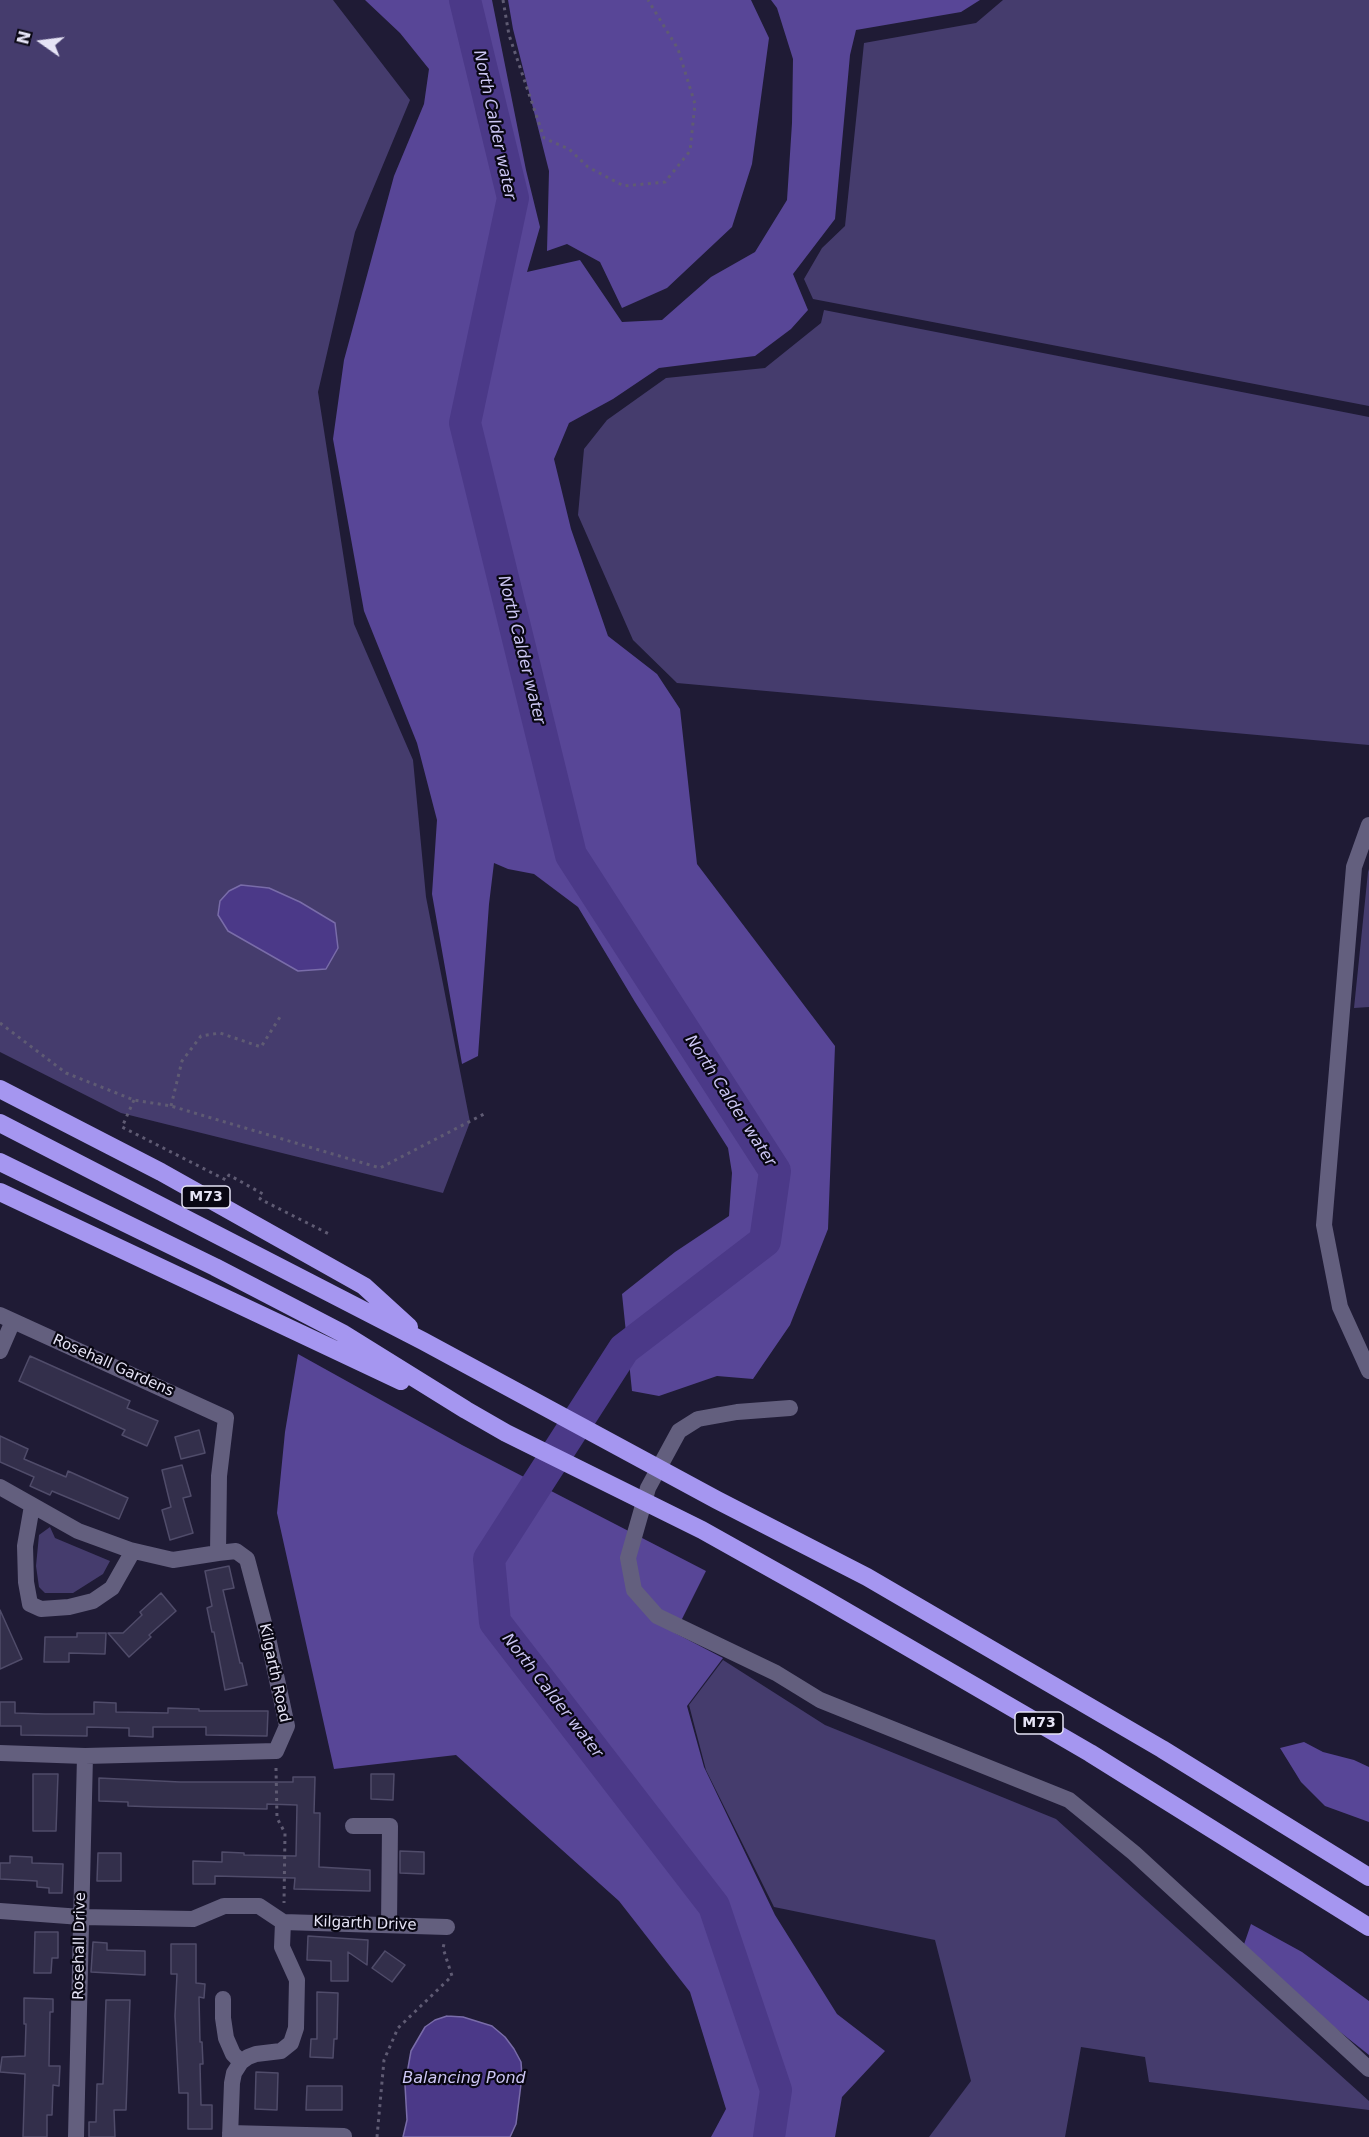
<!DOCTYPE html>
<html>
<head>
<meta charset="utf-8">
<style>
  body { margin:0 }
  #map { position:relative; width:1369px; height:2137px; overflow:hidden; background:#1f1b35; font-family:"DejaVu Sans",sans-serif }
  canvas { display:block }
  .north { position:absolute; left:12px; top:12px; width:60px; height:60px; -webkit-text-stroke:4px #090713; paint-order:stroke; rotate:284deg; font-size:16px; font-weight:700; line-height:24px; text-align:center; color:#e5e3f5 }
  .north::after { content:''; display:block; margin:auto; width:21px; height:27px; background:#e5e3f5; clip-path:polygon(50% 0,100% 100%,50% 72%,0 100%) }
</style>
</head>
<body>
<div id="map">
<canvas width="1369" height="2137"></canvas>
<div class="north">N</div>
</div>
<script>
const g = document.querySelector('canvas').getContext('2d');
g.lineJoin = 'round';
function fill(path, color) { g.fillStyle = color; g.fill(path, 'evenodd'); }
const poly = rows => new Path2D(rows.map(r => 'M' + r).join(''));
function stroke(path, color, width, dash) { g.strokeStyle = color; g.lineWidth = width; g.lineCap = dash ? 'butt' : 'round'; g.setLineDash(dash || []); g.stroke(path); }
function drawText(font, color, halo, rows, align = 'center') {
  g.font = font + ' "DejaVu Sans",sans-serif'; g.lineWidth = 4.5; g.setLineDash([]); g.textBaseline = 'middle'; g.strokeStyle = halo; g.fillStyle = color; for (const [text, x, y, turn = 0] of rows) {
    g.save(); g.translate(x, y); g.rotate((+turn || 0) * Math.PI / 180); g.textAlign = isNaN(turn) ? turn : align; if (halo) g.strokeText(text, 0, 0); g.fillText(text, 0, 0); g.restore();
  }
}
fill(poly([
  [0,0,333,0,410,100,355,232,318,392,354,624,413,760,426,897,470,1122,443,1193,121,1113,0,1052],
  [1003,0,1369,0,1369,406,813,299,804,279,822,248,845,226,864,43,976,23],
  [824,310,1369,417,1369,745,677,683,633,640,578,515,584,449,607,420,666,378,765,368,821,323],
  [1369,869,1369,1007,1354,1008,1368,872],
  [50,1527,55,1538,110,1561,103,1574,73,1593,45,1593,39,1587,36,1566,39,1535],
  [723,1660,825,1725,1056,1819,1369,2101,1369,2110,1149,2082,1145,2057,1081,2047,1065,2137,929,2137,971,2081,935,1940,774,1907,706,1770,689,1705]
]), '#453c6d');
fill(poly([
  [365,0,492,0,526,170,540,227,527,272,580,260,622,322,662,320,711,277,755,252,787,200,792,123,793,59,777,8,771,0,980,0,961,12,856,30,850,55,835,219,793,274,808,310,791,329,755,356,659,368,613,399,569,423,554,459,571,529,608,636,657,674,680,709,697,864,835,1046,828,1229,790,1325,753,1379,717,1376,659,1396,632,1391,622,1294,675,1252,729,1216,732,1173,728,1148,635,1002,578,907,534,874,508,869,494,863,489,904,478,1056,462,1064,432,894,437,820,417,743,364,611,333,439,344,360,394,176,424,104,429,69,400,33],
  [508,0,751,0,769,38,752,164,732,227,667,288,622,308,600,262,567,244,547,251,549,171,513,29],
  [298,1354,462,1445,706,1571,675,1633,723,1658,687,1706,704,1767,775,1915,837,2014,885,2051,842,2097,835,2137,711,2137,726,2109,690,1992,619,1901,456,1755,334,1769,277,1513,285,1432],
  [1304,1742,1323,1752,1354,1760,1369,1767,1369,1822,1325,1806,1301,1782,1280,1748],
  [1251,1924,1302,1952,1369,2001,1369,2055,1241,1953]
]), '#584697');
const water = poly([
  [241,885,269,888,300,902,335,923,338,948,326,969,298,971,228,931,218,915,220,901,229,891,241,885],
  [447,2016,463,2017,492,2026,505,2037,514,2049,521,2062,522,2076,516,2124,510,2137,403,2137,407,2120,405,2085,411,2051,425,2027,435,2020,447,2016]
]);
fill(water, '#4b3988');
stroke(water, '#796ca9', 1.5);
stroke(poly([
  [465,0,513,198,465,423,571,855,775,1171,765,1241,624,1349,489,1559,495,1622,714,1906,776,2090,769,2137]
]), '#4b3988', 32);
const building = poly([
  [30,1356,130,1401,127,1408,158,1421,147,1446,122,1435,125,1430,19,1381,30,1356],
  [199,1430,205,1453,181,1459,175,1437,199,1430],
  [0,1436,28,1449,24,1459,66,1477,68,1471,128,1498,119,1519,52,1491,50,1495,30,1486,34,1477,0,1462,0,1436],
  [182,1465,191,1496,183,1498,193,1533,170,1540,162,1510,171,1507,162,1470,182,1465],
  [229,1566,234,1588,223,1590,240,1663,242,1663,247,1685,225,1690,214,1632,212,1632,207,1608,212,1606,205,1571,229,1566],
  [161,1593,176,1611,149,1635,151,1637,129,1657,108,1633,123,1633,142,1615,140,1612,161,1593],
  [0,1610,22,1659,0,1669,0,1610],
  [77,1633,106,1633,105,1654,69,1653,69,1662,44,1662,45,1637,77,1637,77,1633],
  [0,1702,15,1702,15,1713,45,1714,94,1714,94,1702,116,1703,116,1712,168,1713,168,1708,199,1709,199,1711,268,1711,267,1736,206,1735,206,1727,153,1727,153,1737,129,1736,129,1728,87,1727,87,1736,21,1735,21,1726,0,1726,0,1702],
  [33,1774,58,1774,56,1831,33,1831,33,1774],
  [371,1774,394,1774,393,1800,371,1799,371,1774],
  [293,1777,315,1777,314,1813,320,1813,319,1867,370,1870,370,1891,294,1889,295,1878,215,1876,215,1884,193,1884,193,1861,222,1862,222,1852,244,1853,244,1855,296,1856,297,1805,267,1804,267,1809,157,1807,128,1806,128,1802,99,1801,99,1778,180,1782,293,1782,293,1777],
  [400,1851,424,1852,424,1874,400,1873,400,1851],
  [98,1853,121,1853,121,1881,97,1881,98,1853],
  [10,1856,32,1857,32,1863,63,1864,62,1893,49,1893,49,1888,37,1887,37,1881,0,1879,0,1863,10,1863,10,1856],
  [35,1932,58,1932,58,1958,52,1958,51,1973,34,1973,35,1932],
  [308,1936,368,1940,367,1965,348,1952,348,1981,331,1981,331,1961,307,1960,308,1936],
  [93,1942,107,1943,107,1950,145,1951,145,1975,91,1972,93,1942],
  [171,1944,196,1944,196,1983,205,1984,204,1998,199,1997,200,2042,202,2042,203,2064,200,2064,201,2105,212,2105,212,2129,188,2129,188,2093,179,2093,175,2016,177,1974,171,1974,171,1944],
  [385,1951,405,1965,392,1982,372,1968,385,1951],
  [317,1992,338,1993,337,2039,334,2039,333,2058,310,2057,311,2039,317,2039,317,1992],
  [24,1998,53,1999,53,2012,50,2012,49,2066,60,2066,59,2086,53,2085,52,2115,47,2115,47,2137,23,2137,25,2074,0,2072,2,2057,25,2056,26,2024,24,2024,24,1998],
  [106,2000,130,2000,126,2110,114,2110,115,2137,89,2137,89,2122,96,2122,97,2084,103,2084,106,2000],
  [256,2072,278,2073,277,2110,255,2109,256,2072],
  [307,2086,342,2086,342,2110,306,2110,307,2086]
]);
fill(building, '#332f4b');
stroke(building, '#504c6a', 1.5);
stroke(poly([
  [503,0,509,35,544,138,569,149,588,167,624,186,665,182,690,151,695,104,678,49,648,0],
  [0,1023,66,1073,134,1100,171,1106,380,1168,486,1113],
  [134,1100,122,1127,226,1180,229,1175,263,1194,260,1199,331,1235],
  [171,1106,182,1061,201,1036,220,1033,261,1047,280,1017],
  [276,1768,277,1818,285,1833,284,1903],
  [377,2137,384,2060,398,2028,452,1976,443,1948,444,1944]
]), '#5f5b73', 3, [3, 4.5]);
stroke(poly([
  [1369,825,1354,867,1324,1225,1340,1307,1369,1371],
  [0,1315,226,1418,219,1476,218,1553,236,1551,247,1559,268,1638,287,1726,276,1751,85,1756,0,1753],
  [0,1351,13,1321],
  [790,1408,737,1412,698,1419,679,1431,648,1488,628,1558,634,1590,657,1616,776,1673,820,1700,1069,1800,1134,1853,1369,2069],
  [0,1487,78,1531,130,1550,173,1560,218,1553],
  [32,1506,25,1546,26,1582,30,1604,41,1609,69,1607,93,1601,112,1588,133,1551],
  [353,1826,390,1826,389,1925],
  [0,1911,81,1917,193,1919,224,1906,259,1906,283,1922,447,1927],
  [223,1999,223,2018,226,2038,233,2054,241,2062],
  [230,2133,344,2136],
  [76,2137,85,1756],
  [230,2137,232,2083,234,2073,241,2062,248,2057,256,2054,281,2051,291,2043,296,2028,297,1980,282,1947,283,1922]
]), '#635f7e', 16);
stroke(poly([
  [0,1089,161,1172,364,1286,409,1327],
  [0,1123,423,1341,717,1500,867,1577,1162,1749,1369,1877],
  [0,1162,215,1267,342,1333,466,1410,506,1433,702,1530,818,1595,1090,1753,1369,1927],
  [0,1192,401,1381]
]), '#a596f0', 18);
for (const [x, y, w] of [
  [206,1197,48],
  [1039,1723,48]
]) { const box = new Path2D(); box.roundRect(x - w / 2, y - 11, w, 22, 4.5); g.fillStyle = '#090713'; g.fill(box); stroke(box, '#e5e3f5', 1.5); }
drawText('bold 14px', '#e5e3f5', null, [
  ["M73",206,1197],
  ["M73",1039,1723]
]);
drawText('15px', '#e5e3f5', '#090713', [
  ["Rosehall Gardens",113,1366,24],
  ["Kilgarth Road",274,1673,78],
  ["Kilgarth Drive",365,1924,2],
  ["Rosehall Drive",80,1946,-89]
]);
drawText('italic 16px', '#ccc6f4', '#090713', [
  ["North Calder water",494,125,78],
  ["North Calder water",521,650,76],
  ["North Calder water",730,1101,57],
  ["North Calder water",552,1696,52],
  ["Balancing Pond",464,2079]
]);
</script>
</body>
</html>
